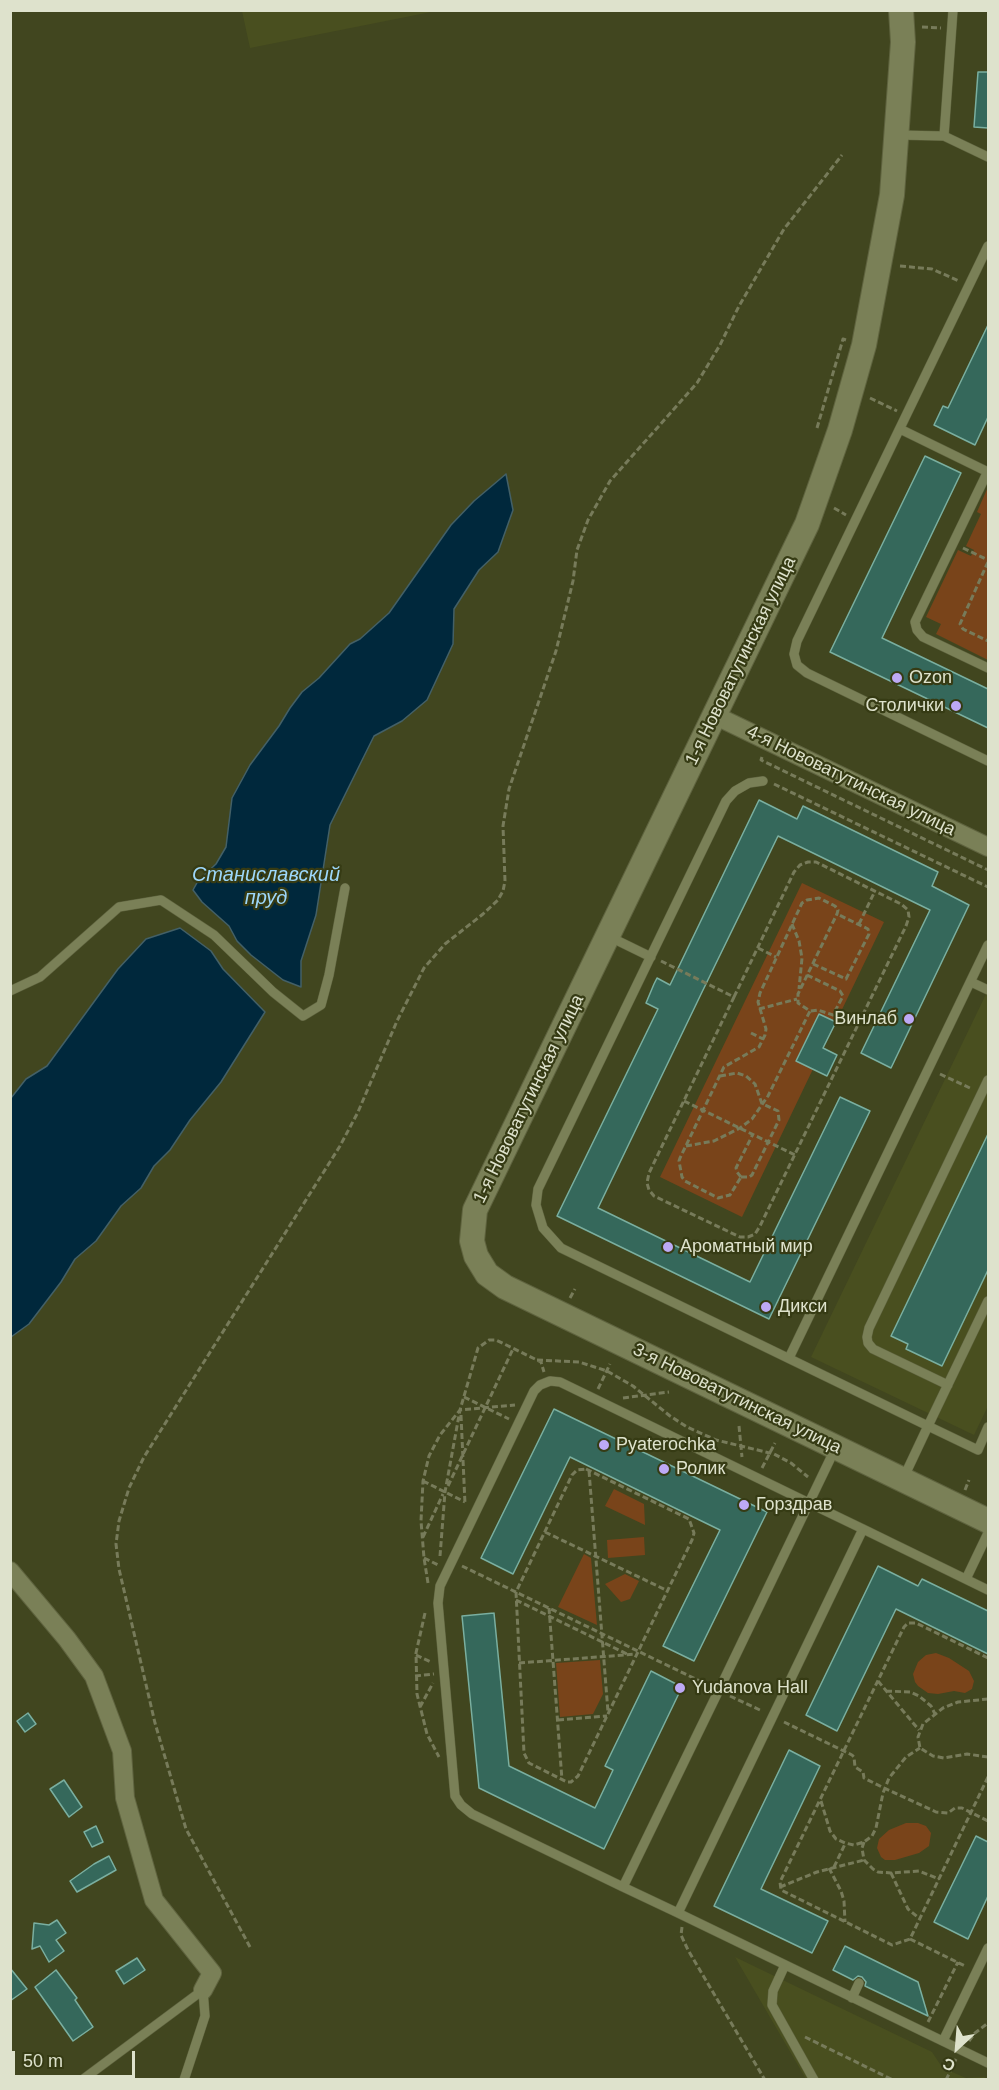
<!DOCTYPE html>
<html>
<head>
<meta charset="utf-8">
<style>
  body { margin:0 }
  #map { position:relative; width:999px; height:2090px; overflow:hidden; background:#41461f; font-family:Arial,sans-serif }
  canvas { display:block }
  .frame { position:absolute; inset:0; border:12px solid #dee2cc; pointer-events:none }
  .north { position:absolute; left:927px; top:2018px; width:60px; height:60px; -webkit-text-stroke:4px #363b14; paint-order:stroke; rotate:206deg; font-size:16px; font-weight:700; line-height:24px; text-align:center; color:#dee2cc }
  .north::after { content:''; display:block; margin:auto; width:21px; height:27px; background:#dee2cc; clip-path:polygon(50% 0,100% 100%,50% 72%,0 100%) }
  .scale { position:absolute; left:12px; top:2051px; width:123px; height:27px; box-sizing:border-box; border:3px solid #dee2cc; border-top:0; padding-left:8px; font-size:18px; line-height:21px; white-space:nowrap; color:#dee2cc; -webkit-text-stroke:4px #363b14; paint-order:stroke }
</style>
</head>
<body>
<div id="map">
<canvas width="999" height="2090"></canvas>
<div class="frame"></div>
<div class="north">С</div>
<div class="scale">50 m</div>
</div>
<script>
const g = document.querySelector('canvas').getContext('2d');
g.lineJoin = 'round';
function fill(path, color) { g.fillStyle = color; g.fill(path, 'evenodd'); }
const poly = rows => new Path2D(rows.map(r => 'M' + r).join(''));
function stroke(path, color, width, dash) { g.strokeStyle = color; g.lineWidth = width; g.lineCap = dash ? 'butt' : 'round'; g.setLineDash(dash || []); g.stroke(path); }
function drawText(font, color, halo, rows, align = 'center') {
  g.font = font + ' Arial,sans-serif'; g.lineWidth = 4.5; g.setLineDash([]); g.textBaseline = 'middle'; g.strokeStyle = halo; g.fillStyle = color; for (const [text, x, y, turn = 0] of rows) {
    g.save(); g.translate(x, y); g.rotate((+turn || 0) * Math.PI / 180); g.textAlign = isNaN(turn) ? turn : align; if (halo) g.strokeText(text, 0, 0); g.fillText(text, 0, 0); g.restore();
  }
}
fill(poly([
  [242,11,242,10,436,11,250,48],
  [988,990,988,1406,974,1435,811,1357],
  [735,1957,932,2052,942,2067,950,2071,966,2078,984,2077,988,2079,806,2079]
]), '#494f1f');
fill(poly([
  [988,487,988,660,936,634,941,624,926,617,958,550,971,556,974,550,966,546,981,514,977,512],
  [802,883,884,922,836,1022,819,1014,796,1060,813,1069,742,1217,660,1177],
  [614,1489,644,1504,645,1525,605,1506],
  [644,1537,645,1555,608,1558,607,1540],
  [584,1554,591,1558,597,1625,558,1607],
  [625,1574,639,1581,630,1599,621,1602,605,1584],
  [936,1653,949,1658,969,1671,974,1681,972,1689,965,1693,954,1691,938,1694,928,1693,918,1686,915,1682,913,1674,918,1662,926,1655],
  [600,1660,603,1694,593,1714,560,1717,556,1663],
  [906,1823,918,1823,926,1826,931,1833,929,1846,919,1853,895,1860,885,1860,881,1857,877,1848,879,1839,889,1830]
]), '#79441a');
const water = poly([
  [506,474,513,510,498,552,479,570,454,609,453,644,427,700,402,721,374,736,330,825,316,915,301,961,301,987,283,980,251,955,237,941,229,926,202,902,193,890,198,881,216,864,226,847,232,798,250,765,279,726,290,708,302,692,319,678,350,644,360,639,389,613,451,525,474,501,506,474],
  [180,928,211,951,223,969,265,1012,221,1082,190,1120,170,1150,154,1166,141,1188,121,1206,96,1241,75,1259,61,1282,29,1324,11,1337,11,1098,26,1079,47,1066,118,969,146,939,180,928]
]);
fill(water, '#00283c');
stroke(water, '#436067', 1.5);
const building = poly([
  [978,72,988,72,988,128,974,127,978,72],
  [988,325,988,417,975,445,934,425,943,406,948,408,988,325],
  [925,456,961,473,882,638,988,689,988,728,830,652,925,456],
  [759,800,797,819,803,806,938,872,932,886,969,905,891,1068,861,1053,930,910,778,836,703,990,598,1208,750,1282,840,1097,870,1111,769,1319,557,1216,658,1009,646,1003,654,984,657,978,670,985,759,800],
  [819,1014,836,1022,823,1048,837,1055,827,1076,796,1061,819,1014],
  [988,1134,988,1270,942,1366,906,1349,908,1344,891,1336,988,1134],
  [554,1409,767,1512,694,1661,663,1646,720,1530,570,1457,513,1574,481,1558,554,1409],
  [878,1566,918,1586,922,1579,988,1611,988,1654,896,1609,837,1731,806,1715,878,1566],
  [494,1613,509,1766,595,1808,613,1770,605,1766,651,1671,682,1687,604,1849,479,1788,462,1616,494,1613],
  [28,1713,36,1724,25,1732,17,1721,28,1713],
  [789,1750,820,1766,761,1889,828,1921,812,1953,714,1906,789,1750],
  [64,1780,82,1807,69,1817,50,1789,64,1780],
  [96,1826,103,1842,92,1847,84,1832,96,1826],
  [976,1836,988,1842,988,1896,968,1939,934,1922,976,1836],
  [109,1856,116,1870,77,1892,70,1881,94,1864,109,1856],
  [57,1920,66,1933,56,1940,64,1951,49,1962,40,1946,32,1949,34,1923,49,1925,57,1920],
  [845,1946,918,1982,928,2016,865,1986,866,1982,862,1977,858,1976,853,1980,833,1970,845,1946],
  [137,1958,145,1970,124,1984,116,1971,137,1958],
  [10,1968,27,1989,10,2001,10,1968],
  [56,1970,77,1998,75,2000,93,2027,73,2041,35,1987,56,1970]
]);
fill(building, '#35685b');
stroke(building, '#7aafa0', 1.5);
const service = poly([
  [898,135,944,136,988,157],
  [944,136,953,10],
  [988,246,797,641,794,654,797,665,807,673,988,761],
  [900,429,988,472],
  [988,471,915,622,917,630,923,637,988,668],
  [763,781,749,783,735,791,726,801,538,1189,536,1205,543,1228,561,1248,928,1426,988,1301],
  [610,937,651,957],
  [971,982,988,990],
  [10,991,40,977,119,907,161,900,214,935,273,992,303,1016,321,1005,329,975,345,888],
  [789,1358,988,945],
  [948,1385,873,1349,868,1343,867,1337,869,1328,988,1080],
  [835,1449,809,1503,719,1690,623,1887,472,1814,461,1805,455,1796,438,1603,440,1586,534,1391,540,1385,550,1381,560,1382,809,1503,863,1529,988,1590],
  [903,1479,928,1426,978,1450,988,1427],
  [863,1529,678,1913,988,2063],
  [966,1579,988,1533],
  [623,1887,678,1913],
  [785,1965,773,1991,772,2005,814,2080],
  [852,1998,859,1983],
  [943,2041,988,1948],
  [82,2080,203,1990],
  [184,2080,205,2016,203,1990]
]);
const minor = poly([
  [714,715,988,847],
  [10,1571,67,1639,94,1676,122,1751,125,1798,154,1900,212,1973,203,1990]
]);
const tertiary = poly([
  [901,10,903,42,892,195,864,345,840,430,807,524,475,1210,472,1241,476,1256,487,1274,505,1287,988,1521]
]);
stroke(service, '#5f633f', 10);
stroke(minor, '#5f633f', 20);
stroke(tertiary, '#5f633f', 26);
stroke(poly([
  [922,27,941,28],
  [900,266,932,269,959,281],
  [870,398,897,411],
  [817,428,843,339,846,340],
  [834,508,846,515],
  [963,548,988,560],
  [988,562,960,624,963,629,988,641],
  [762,757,761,760,988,870],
  [774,784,988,887],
  [792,924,799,941,802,958,799,989],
  [859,924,875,891],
  [758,948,776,957],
  [661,961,734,997,649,1173,647,1183,649,1190,654,1196,740,1237,748,1237,755,1234,760,1226,906,926,909,917,908,910,901,904,816,862,808,862,800,865,794,872,734,997],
  [813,964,846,979,869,934,868,929,837,914],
  [807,975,840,991,843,996,833,1015,818,1010,810,1011],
  [759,1009,797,999],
  [751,1033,763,1039],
  [940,1074,972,1089],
  [720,1076,737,1073,746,1076,755,1084,762,1104],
  [684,1101,795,1155],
  [686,1146,714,1141,740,1128,752,1119,768,1096,810,1011,798,1003,798,994,837,914,838,910,835,906,819,898,807,900,802,903,760,993,758,1002,766,1029,765,1035,759,1047,724,1067,723,1069,680,1158,679,1161,682,1177,685,1181,718,1198,730,1195,741,1177],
  [741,1177,749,1177,752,1175,779,1120,778,1111,763,1104],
  [741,1177,737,1172,736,1168,753,1134],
  [570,1298,575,1289],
  [537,1360,579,1362,607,1371,633,1386,670,1416,687,1427,716,1440,774,1454,791,1463,808,1477],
  [598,1389,610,1364],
  [464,1397,509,1419],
  [623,1398,669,1392],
  [461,1415,465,1504],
  [739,1426,742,1457],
  [762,1468,775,1443],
  [586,1469,689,1519,694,1533,692,1540,578,1776,571,1782,567,1782,529,1763,524,1753,516,1592,572,1475,577,1470,586,1469],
  [589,1471,608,1712],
  [423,1481,465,1502],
  [448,1486,513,1349],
  [965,1490,969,1480],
  [545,1532,668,1591],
  [423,1537,443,1494],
  [440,1556,445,1492,460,1410,478,1348,489,1340,496,1340,541,1362,544,1372],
  [424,1558,438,1565],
  [462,1566,708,1685],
  [428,1583,424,1558,421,1521,423,1481,429,1456,440,1435,460,1410,515,1405],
  [516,1600,629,1655],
  [549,1608,562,1780],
  [425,1613,416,1653,417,1694,427,1734,439,1757],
  [416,1655,431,1662],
  [988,1658,916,1623,908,1623,904,1627,780,1882,781,1890,892,1945,910,1939,988,1777],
  [519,1663,637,1654],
  [415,1676,434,1674],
  [878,1681,919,1730],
  [886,1691,910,1692,919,1696,931,1706,935,1714],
  [730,1696,762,1711],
  [988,1699,958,1702,943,1708,923,1724,918,1737,920,1748,933,1756,944,1758,967,1754,988,1757],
  [420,1707,433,1683],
  [558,1720,607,1716],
  [784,1722,852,1755,854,1757,855,1767,863,1772,864,1778,884,1788,936,1812,948,1813,955,1808,962,1808,988,1821],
  [821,1801,830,1831,836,1839,845,1843,854,1845,864,1842,872,1836,876,1828,883,1793,889,1778,906,1757,920,1748],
  [864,1842,862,1848,864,1860,873,1869,878,1872,891,1873,919,1871,939,1879],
  [834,1867,845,1844],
  [829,1868,841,1891,844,1901,845,1922],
  [891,1873,908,1909,920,1919],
  [780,1887,817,1872,864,1860],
  [682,1927,681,1935,688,1950,765,2080],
  [910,1939,965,1966],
  [250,1947,186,1829,155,1723,119,1569,116,1544,119,1521,129,1488,144,1457,340,1146,358,1112,397,1021,424,968,445,944,483,914,498,900,503,891,505,881,503,826,509,789,556,651,573,581,577,550,588,520,610,481,697,383,720,345,739,306,784,229,842,155],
  [928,2022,958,1962],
  [805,2037,893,2080],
  [969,2041,975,2033,988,2023],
  [946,2080,956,2059]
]), '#777b5a', 3, [6, 3]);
stroke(service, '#7a8057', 9);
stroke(minor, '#7a8057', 18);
stroke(tertiary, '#7a8057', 24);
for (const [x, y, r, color] of [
  [897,678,6,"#bda9f5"],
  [956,706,6,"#bda9f5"],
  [909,1019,6,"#bda9f5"],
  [668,1247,6,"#bda9f5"],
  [766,1307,6,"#bda9f5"],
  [604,1445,6,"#bda9f5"],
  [664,1469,6,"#bda9f5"],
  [744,1505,6,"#bda9f5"],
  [680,1688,6,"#bda9f5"]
]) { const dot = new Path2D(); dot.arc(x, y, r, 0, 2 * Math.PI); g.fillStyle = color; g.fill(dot); stroke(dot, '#363b14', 2); }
drawText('18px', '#dee2cc', '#363b14', [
  ["1-я Нововатутинская улица",741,661,-64],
  ["4-я Нововатутинская улица",851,781,26],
  ["1-я Нововатутинская улица",529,1099,-64],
  ["3-я Нововатутинская улица",737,1399,26]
]);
drawText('18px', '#dee2cc', '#363b14', [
  ["Ozon",909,678],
  ["Столички",944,706,"right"],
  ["Винлаб",897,1019,"right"],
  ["Ароматный мир",680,1247],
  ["Дикси",778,1307],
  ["Pyaterochka",616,1445],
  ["Ролик",676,1469],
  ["Горздрав",756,1505],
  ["Yudanova Hall",692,1688]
], 'left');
drawText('italic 20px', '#9dd7fa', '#363b14', [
  ["Станиславский",266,875],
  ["пруд",266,898]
]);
</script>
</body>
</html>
